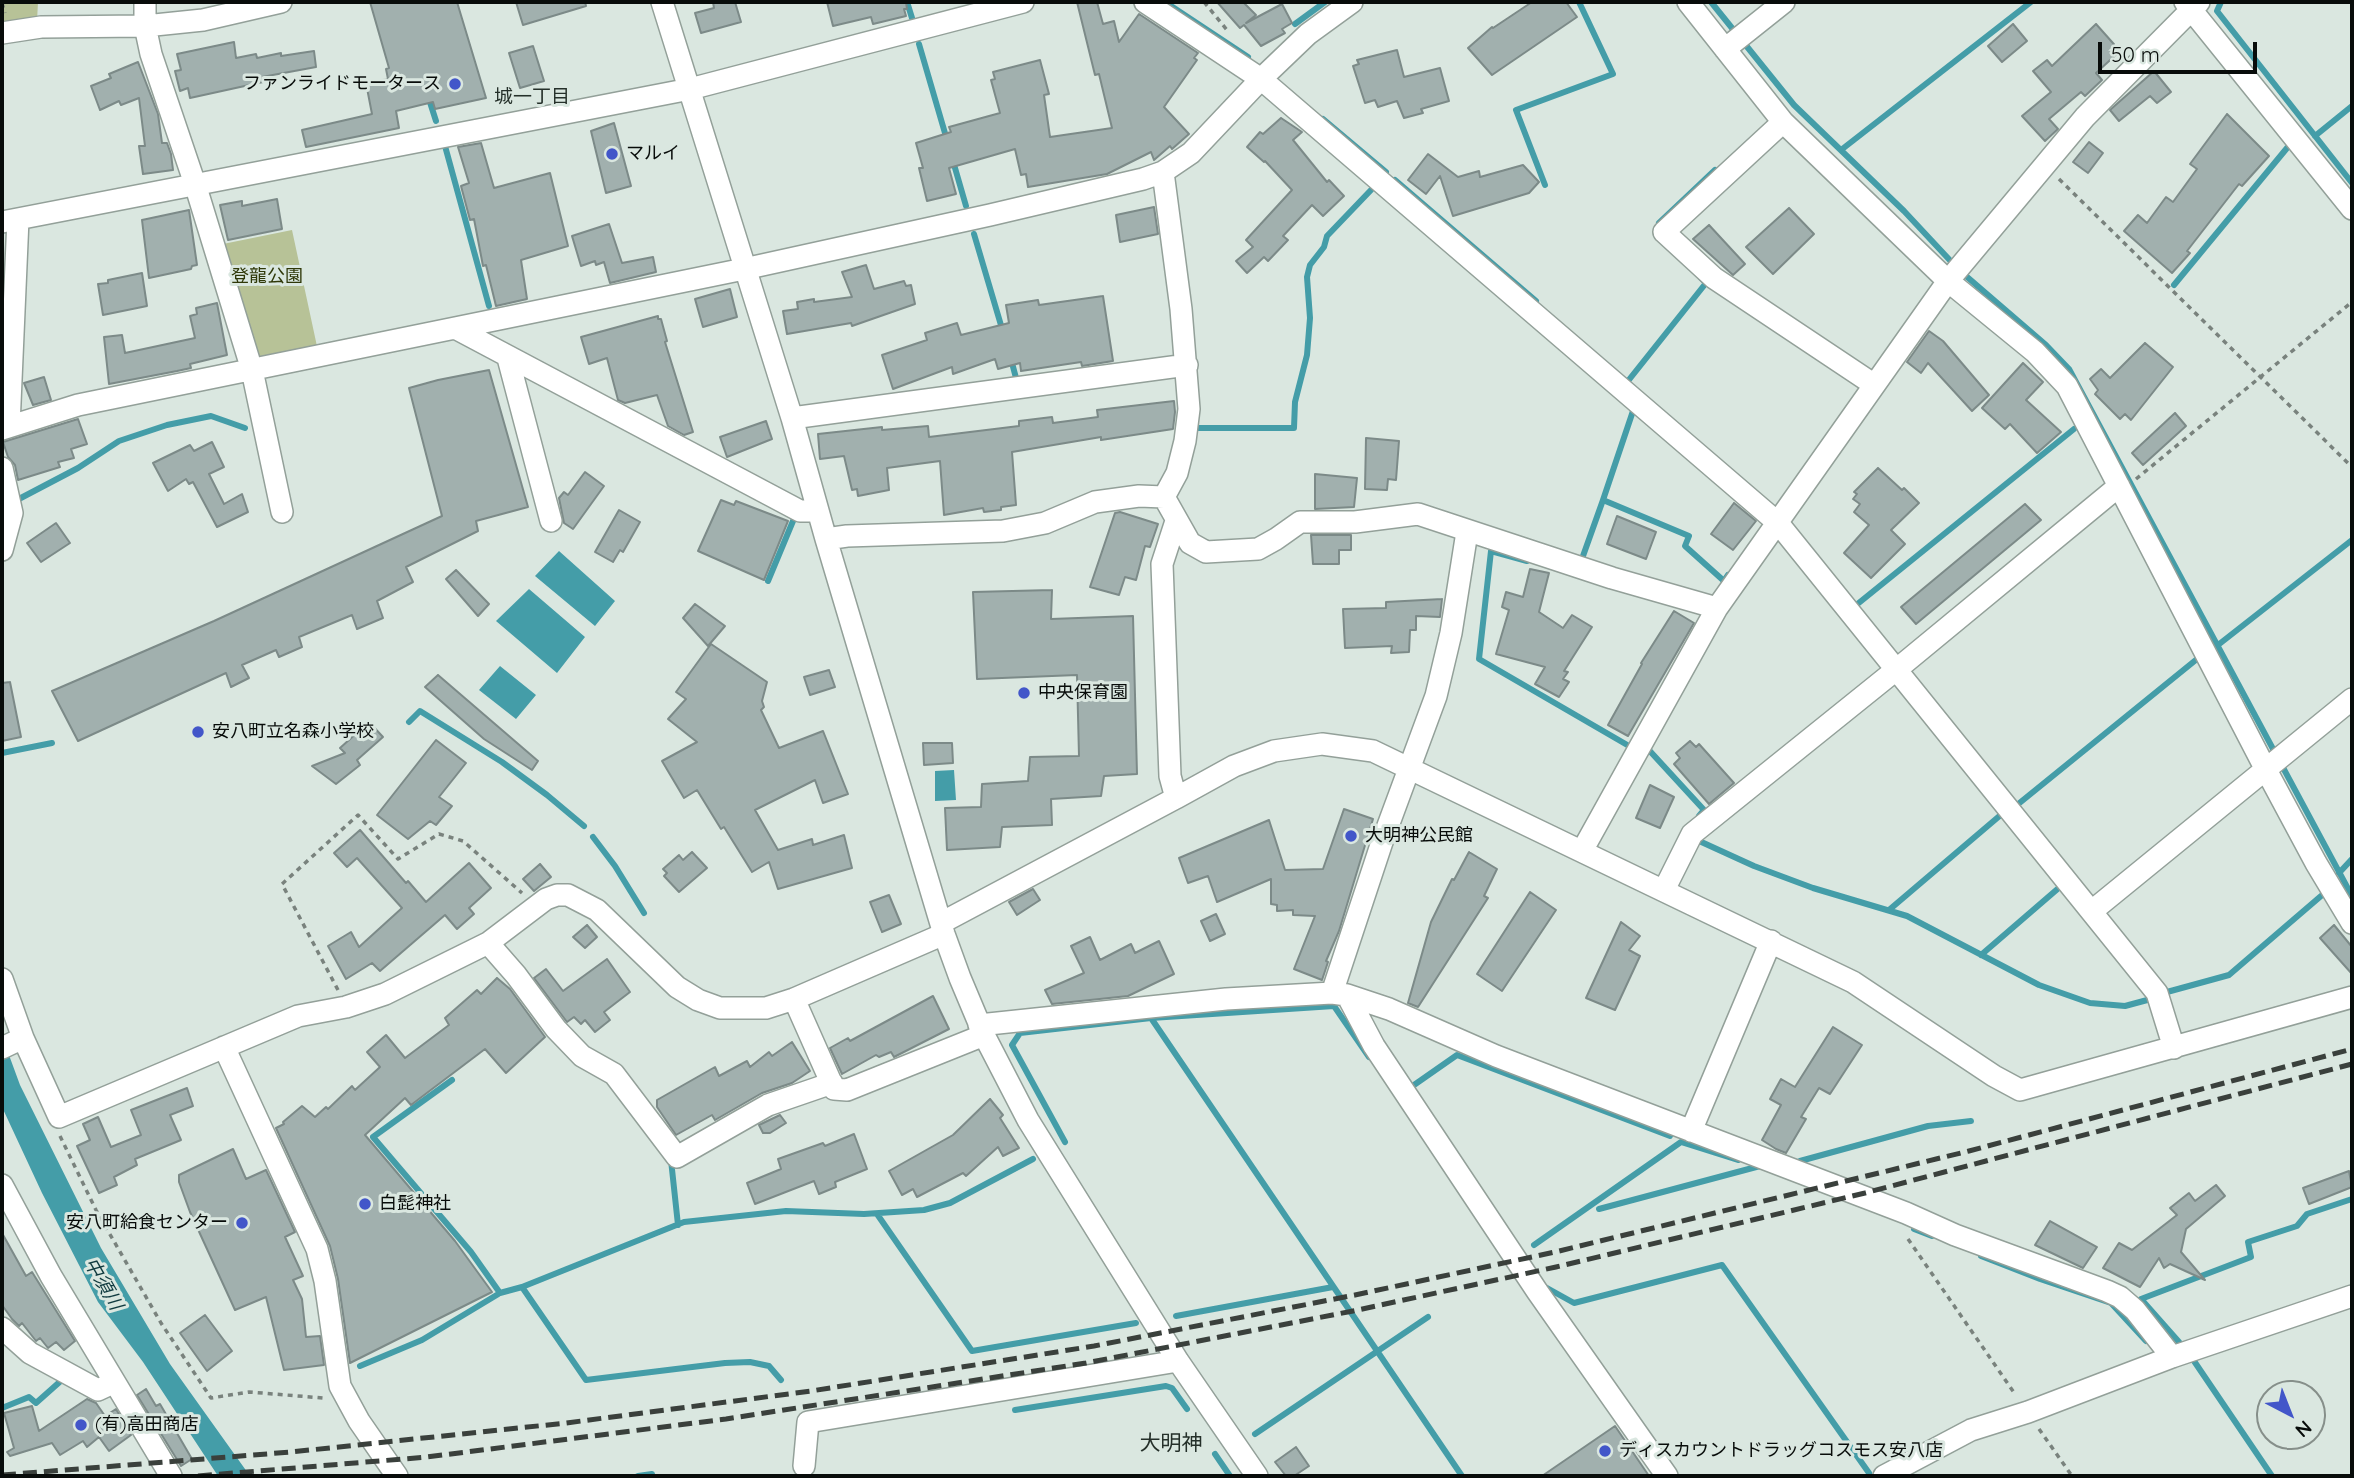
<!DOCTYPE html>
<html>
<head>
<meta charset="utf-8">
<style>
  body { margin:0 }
  #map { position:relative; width:2354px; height:1478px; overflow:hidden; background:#dae7e0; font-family:Quicksand,sans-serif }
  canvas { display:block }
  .frame { position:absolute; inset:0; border:4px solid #080c0a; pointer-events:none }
  .north { position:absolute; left:2256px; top:1380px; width:70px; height:70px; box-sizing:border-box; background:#dae7e0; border:2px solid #868f8a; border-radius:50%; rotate:138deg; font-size:19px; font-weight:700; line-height:28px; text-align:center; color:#080c0a }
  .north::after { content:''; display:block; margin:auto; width:24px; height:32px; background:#4256c9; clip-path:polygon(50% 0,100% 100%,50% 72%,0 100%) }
  .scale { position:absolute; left:2098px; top:42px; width:159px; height:32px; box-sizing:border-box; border:4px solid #080c0a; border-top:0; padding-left:9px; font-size:21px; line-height:24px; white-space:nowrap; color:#080c0a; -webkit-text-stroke:5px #dae7e0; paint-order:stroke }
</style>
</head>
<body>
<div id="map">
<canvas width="2354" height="1478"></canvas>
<div class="frame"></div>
<div class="north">N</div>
<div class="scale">50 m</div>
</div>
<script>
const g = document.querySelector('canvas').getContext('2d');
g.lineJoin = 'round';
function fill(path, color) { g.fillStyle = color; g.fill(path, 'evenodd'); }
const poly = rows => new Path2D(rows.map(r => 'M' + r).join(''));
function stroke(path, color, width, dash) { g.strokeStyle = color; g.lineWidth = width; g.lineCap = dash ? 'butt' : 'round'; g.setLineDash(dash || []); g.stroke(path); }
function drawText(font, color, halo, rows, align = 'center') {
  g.font = font + ' Quicksand,"Noto Sans JP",sans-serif'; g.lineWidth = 6; g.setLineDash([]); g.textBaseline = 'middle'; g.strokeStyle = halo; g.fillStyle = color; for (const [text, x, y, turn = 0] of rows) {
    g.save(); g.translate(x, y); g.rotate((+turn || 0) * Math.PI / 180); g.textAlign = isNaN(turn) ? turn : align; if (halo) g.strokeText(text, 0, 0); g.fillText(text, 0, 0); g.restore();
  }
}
fill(poly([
  [2,2,38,2,37,21,2,27],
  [292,230,318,351,256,364,223,244]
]), '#b7c297');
fill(poly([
  [559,551,615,601,595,626,535,576],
  [529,589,585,637,557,673,496,621],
  [500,666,536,695,516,719,479,690],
  [954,770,956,800,935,801,935,771],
  [2,1036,20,1085,101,1248,170,1364,250,1476,218,1476,143,1362,98,1302,42,1193,2,1107]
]), '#449da8');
stroke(poly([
  [907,2,912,18],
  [1165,2,1248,57],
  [1711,2,1794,105,1904,211,1959,270,2046,345,2069,369,2352,896],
  [2221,2,2217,11,2352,183],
  [1295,24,1325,2],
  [919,44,947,140],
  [428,96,436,121],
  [1323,119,1386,172],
  [2315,136,2352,106],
  [445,146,489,306],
  [1841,150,2031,2],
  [953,161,966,206],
  [1395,180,1536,301],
  [1545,185,1516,110,1613,74,1579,2],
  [1659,223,1715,170],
  [974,234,1003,332],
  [2174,285,2287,148],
  [1011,359,1016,378],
  [1628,381,1706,283,1701,278],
  [1634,408,1603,500,1689,536,1685,546,1724,581,1728,575],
  [1198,428,1294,428,1295,402,1307,355,1310,318,1307,277,1310,265,1324,247,1327,236,1371,190],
  [17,500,78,468,119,441,167,425,211,416,245,428],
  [1583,556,1603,500],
  [1527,561,1491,551,1479,659,1629,746],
  [768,581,793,521],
  [1855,606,2074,429],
  [2218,645,2352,540],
  [409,722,420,711,502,762,547,795,584,826],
  [1648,749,1704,810,1699,816],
  [2,753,52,743],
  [2017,805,2197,659],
  [593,837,615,866,644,913],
  [1697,840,1754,866,1813,888,1907,916,2039,985,2090,1003,2125,1006,2151,999],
  [2339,873,2352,859],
  [1889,910,2003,813],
  [1981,955,2061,886],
  [2163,987,2167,992,2229,975,2321,896],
  [1151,1018,1462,1476],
  [452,1080,373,1137,471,1252,500,1293],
  [1414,1085,1457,1055,1670,1136],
  [1065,1142,1012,1045,1020,1033,1151,1018,1334,1006,1369,1057],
  [671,1160,678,1225],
  [1800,1161,1928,1126,1971,1121],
  [1599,1209,1760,1166],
  [877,1214,972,1351,1136,1323],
  [1914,1229,1932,1236],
  [1534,1245,1681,1142,1738,1160],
  [1981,1256,2040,1279,2111,1303,2146,1341],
  [522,1287,586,1380,725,1363,750,1362,769,1366,781,1380],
  [1547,1288,1574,1303,1722,1265,1869,1473],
  [1176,1316,1333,1287],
  [2179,1342,2141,1299,2251,1257,2248,1242,2297,1226,2307,1214,2352,1199],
  [2194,1361,2272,1476],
  [360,1366,422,1340,500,1293,522,1287,684,1222,786,1211,864,1214,924,1210,950,1203,1033,1159],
  [2,1408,29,1397,36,1403,63,1379],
  [1015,1410,1166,1386,1172,1388,1187,1409],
  [1255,1434,1428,1317],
  [1215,1454,1230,1476],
  [638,1476,652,1474]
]), '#449da8', 6);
const building = poly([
  [370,2,457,2,486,98,435,109,433,102,396,111,399,128,306,147,302,130,372,114,366,83,388,79,386,69,389,68,370,2],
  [516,2,585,2,586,6,523,25,516,2],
  [713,2,735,2,741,22,701,33,695,13,714,8,713,2],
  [827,2,906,2,907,9,904,9,906,16,873,24,871,17,833,26,827,2],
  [1077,2,1097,2,1103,24,1114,21,1119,42,1139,14,1198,53,1194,58,1197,60,1164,107,1189,134,1172,149,1170,146,1154,160,1151,152,1107,174,1028,187,1026,174,1021,175,1015,149,949,168,956,194,927,201,919,168,923,168,916,143,951,132,949,127,1000,113,991,80,995,79,993,72,1040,60,1049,94,1044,95,1050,137,1112,128,1099,74,1095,75,1077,2],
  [1217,2,1243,2,1256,15,1246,23,1282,4,1292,23,1282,29,1285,33,1261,46,1244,25,1240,28,1217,2],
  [1532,2,1566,2,1577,17,1492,75,1468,48,1492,27,1493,28,1532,2],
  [2013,24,2027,41,2002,62,1988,46,2013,24],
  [2096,24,2120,51,2096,73,2102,80,2085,96,2081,92,2049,119,2058,129,2045,141,2022,116,2051,92,2033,71,2047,60,2052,66,2096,24],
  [234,42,236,58,256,54,257,58,281,53,281,56,314,51,316,67,262,77,263,82,190,98,188,88,180,91,175,71,181,70,177,54,234,42],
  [533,46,544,81,520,88,509,53,533,46],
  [1397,50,1404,77,1440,68,1449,101,1421,109,1423,113,1404,118,1397,101,1378,107,1375,100,1365,103,1353,66,1359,64,1357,60,1397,50],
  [138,62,158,114,162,143,167,143,171,154,173,170,143,174,139,146,145,146,139,98,121,105,119,101,100,110,91,86,111,78,109,74,138,62],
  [2154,71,2171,92,2157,103,2150,96,2119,121,2110,110,2154,71],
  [2227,114,2269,156,2242,186,2239,184,2187,251,2190,253,2172,273,2124,231,2138,215,2147,223,2166,197,2173,202,2197,169,2190,164,2227,114],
  [1281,118,1302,132,1293,140,1327,182,1329,180,1344,196,1323,216,1312,205,1283,236,1288,240,1268,261,1264,257,1247,273,1236,261,1253,247,1246,240,1292,190,1265,161,1264,162,1247,147,1260,132,1263,134,1281,118],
  [614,123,631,186,606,193,591,131,614,123],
  [2089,142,2103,153,2088,173,2073,162,2089,142],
  [481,143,494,188,550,173,568,246,521,260,527,299,496,306,486,265,483,266,474,219,470,220,461,186,469,183,458,147,481,143],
  [1428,154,1458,177,1479,171,1480,177,1523,165,1539,182,1529,193,1453,216,1440,176,1426,194,1408,180,1428,154],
  [277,199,282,229,228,240,220,205,242,201,242,206,277,199],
  [1154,207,1158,234,1120,242,1116,215,1154,207],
  [1789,208,1814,234,1773,274,1746,247,1789,208],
  [189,210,197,265,192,266,191,269,149,278,142,220,189,210],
  [609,224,622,263,653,257,656,272,610,283,604,262,596,265,595,261,581,266,572,236,609,224],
  [1709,225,1745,264,1733,275,1693,239,1709,225],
  [866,265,874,289,904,281,906,286,911,285,915,304,852,326,851,323,787,334,783,311,798,309,797,302,814,299,814,302,852,297,842,272,866,265],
  [142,273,147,306,103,315,98,284,108,283,108,280,142,273],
  [730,289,737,317,703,327,695,299,730,289],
  [1103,296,1113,361,1082,366,1081,362,1021,371,1020,363,998,369,995,359,953,374,952,367,893,389,882,355,927,340,925,333,957,323,961,335,1009,323,1006,305,1038,300,1039,305,1103,296],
  [217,303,227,355,190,364,191,368,177,371,109,384,104,337,122,335,125,353,195,338,190,316,197,314,196,308,217,303],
  [658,316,658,319,661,319,667,341,665,342,693,432,684,435,668,426,657,395,625,403,618,400,607,358,589,364,581,337,658,316],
  [1929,331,1943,341,1989,395,1972,411,1928,363,1921,373,1907,362,1929,331],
  [2145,343,2173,367,2131,420,2125,414,2120,419,2095,394,2098,390,2090,379,2101,369,2110,378,2145,343],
  [2023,363,2043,382,2026,400,2061,432,2037,453,2010,424,2005,429,1982,408,2023,363],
  [489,370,528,507,476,521,478,531,406,567,413,582,377,601,383,618,357,629,352,615,299,637,302,647,279,657,276,650,242,665,249,678,231,687,226,673,78,741,52,691,214,621,442,516,409,388,438,380,489,370],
  [44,377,51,400,33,405,24,383,44,377],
  [1174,401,1175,412,1173,429,1101,440,1101,437,1012,452,1016,505,1001,507,1001,510,984,512,983,508,944,515,940,461,887,468,889,490,858,496,857,489,852,490,844,456,820,459,818,434,882,427,882,430,928,426,929,437,1019,426,1019,421,1052,417,1053,423,1098,417,1097,410,1174,401],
  [2175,413,2186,426,2143,465,2132,453,2175,413],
  [78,419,87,444,71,449,74,458,58,462,60,467,18,480,15,465,8,457,3,442,78,419],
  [766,421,772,439,727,457,720,437,766,421],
  [1366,438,1399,441,1396,480,1388,479,1387,490,1365,489,1366,438],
  [212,442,224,467,209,474,224,504,242,494,248,512,217,527,193,482,189,484,186,479,168,491,153,463,190,445,194,451,212,442],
  [1878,468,1902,490,1904,488,1919,503,1891,530,1905,544,1871,578,1844,553,1869,525,1854,512,1860,504,1853,499,1857,494,1854,492,1878,468],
  [585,472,604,486,573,529,564,523,559,498,564,492,568,495,585,472],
  [1315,474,1357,478,1354,507,1315,509,1315,474],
  [721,500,734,505,736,501,788,521,764,580,698,551,721,500],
  [1734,503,1756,521,1733,550,1711,534,1734,503],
  [2025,504,2041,520,1916,624,1901,607,2025,504],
  [619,510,640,522,623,552,620,550,613,562,595,552,619,510],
  [1120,512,1158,524,1150,547,1145,546,1136,580,1125,577,1119,595,1090,587,1115,513,1120,512],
  [1617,516,1656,532,1646,559,1607,544,1617,516],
  [56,523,70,543,41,562,27,543,56,523],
  [1311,535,1351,535,1351,550,1339,550,1339,564,1313,564,1311,535],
  [1530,569,1549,573,1539,612,1563,628,1572,615,1592,627,1564,671,1568,672,1563,679,1569,682,1559,697,1535,684,1545,667,1496,654,1509,610,1502,607,1506,592,1523,597,1530,569],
  [456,570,489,604,478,616,446,579,456,570],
  [1052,590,1051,619,1133,616,1137,774,1104,776,1101,796,1051,799,1052,825,1002,827,1000,847,947,850,945,808,981,807,982,784,1028,781,1030,757,1079,756,1077,675,977,679,973,592,1052,590],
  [1442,599,1440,617,1416,616,1416,630,1410,630,1409,652,1391,653,1392,646,1345,648,1343,609,1386,608,1386,602,1442,599],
  [695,604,725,626,708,646,683,618,695,604],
  [1674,611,1694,623,1628,736,1608,725,1642,664,1641,663,1674,611],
  [711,644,767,682,762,701,764,707,761,710,779,748,823,731,848,794,823,803,815,780,755,810,778,850,812,839,813,845,844,835,852,868,778,889,769,862,752,872,724,827,721,829,697,790,684,798,662,761,697,742,668,719,686,699,676,692,711,644],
  [829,670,835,687,810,695,804,677,829,670],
  [438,675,538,761,532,770,484,739,425,687,438,675],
  [10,682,21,737,2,741,2,683,10,682],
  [369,722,383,737,357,760,360,765,336,784,312,766,345,753,340,748,369,722],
  [436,740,466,763,439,797,452,806,436,825,430,821,408,839,377,815,436,740],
  [1690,741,1696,747,1699,744,1734,783,1709,804,1674,764,1680,758,1676,753,1690,741],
  [923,743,952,743,953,763,924,765,923,743],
  [1650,785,1674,797,1660,828,1636,818,1650,785],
  [1344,809,1373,819,1339,931,1326,961,1328,962,1322,980,1294,969,1315,916,1293,915,1293,910,1277,911,1277,905,1271,904,1271,879,1217,902,1208,876,1188,883,1179,858,1269,820,1285,870,1323,869,1344,809],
  [360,830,406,883,408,881,426,902,469,863,491,888,469,908,474,914,457,929,445,915,380,971,372,963,346,979,328,946,351,932,359,947,402,908,357,858,347,867,334,853,360,830],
  [692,852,707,868,679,892,664,876,667,873,663,869,679,855,683,860,692,852],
  [1469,852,1497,869,1484,896,1488,898,1418,1007,1408,1003,1431,922,1452,879,1454,880,1469,852],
  [540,864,551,877,534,891,523,879,540,864],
  [1033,889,1040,900,1017,915,1009,902,1033,889],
  [1530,892,1556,910,1502,991,1477,974,1530,892],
  [889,895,901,924,882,932,870,902,889,895],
  [1216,914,1225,934,1210,941,1201,921,1216,914],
  [1621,922,1640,936,1629,950,1640,956,1615,1010,1586,998,1621,922],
  [587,925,597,937,585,948,573,937,587,925],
  [2334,925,2352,947,2352,974,2320,938,2334,925],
  [1090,937,1100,960,1131,944,1135,953,1159,941,1174,974,1128,996,1052,1004,1045,990,1084,973,1071,946,1090,937],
  [607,959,630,992,604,1012,610,1020,595,1032,585,1020,581,1024,574,1017,567,1022,534,978,546,969,563,991,607,959],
  [497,978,510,989,545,1037,506,1073,485,1049,411,1105,405,1098,365,1135,455,1241,492,1292,350,1363,338,1279,330,1246,276,1128,284,1124,283,1122,302,1106,315,1117,326,1107,328,1109,352,1086,355,1090,380,1067,367,1052,386,1035,405,1058,449,1025,445,1018,477,990,481,994,497,978],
  [933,996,949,1029,894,1057,891,1052,879,1057,876,1055,842,1074,830,1048,848,1038,850,1041,933,996],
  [1833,1027,1862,1045,1830,1094,1819,1088,1801,1117,1806,1119,1786,1153,1776,1149,1762,1140,1781,1105,1770,1099,1781,1079,1795,1087,1833,1027],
  [792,1042,810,1071,792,1083,762,1093,715,1120,712,1115,676,1135,657,1107,657,1100,715,1067,719,1076,747,1061,750,1067,769,1052,772,1056,792,1042],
  [187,1088,193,1106,170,1115,181,1140,135,1159,137,1165,114,1177,117,1185,99,1193,77,1146,90,1140,83,1124,98,1117,111,1147,141,1135,131,1110,187,1088],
  [990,1099,1003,1115,1000,1118,1019,1148,1003,1156,998,1147,966,1176,963,1173,917,1197,913,1189,902,1195,889,1171,953,1135,990,1099],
  [780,1115,786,1123,770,1133,763,1133,759,1125,780,1115],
  [854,1134,867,1169,835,1182,836,1187,819,1194,814,1181,755,1204,747,1183,781,1169,778,1159,823,1143,825,1146,854,1134],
  [233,1149,246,1179,266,1170,295,1232,285,1237,303,1276,293,1280,302,1299,306,1337,320,1336,324,1365,284,1370,266,1297,235,1310,190,1212,179,1182,179,1175,233,1149],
  [2349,1171,2352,1187,2309,1204,2303,1188,2349,1171],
  [2216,1185,2225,1196,2186,1229,2181,1252,2205,1280,2170,1264,2164,1268,2159,1258,2140,1287,2103,1268,2119,1243,2132,1250,2177,1215,2170,1208,2189,1193,2195,1201,2216,1185],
  [2050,1221,2097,1247,2083,1268,2035,1245,2050,1221],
  [2,1233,26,1276,32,1272,75,1341,64,1350,56,1342,48,1348,40,1338,36,1341,22,1323,19,1326,12,1319,2,1305,2,1233],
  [205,1315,232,1351,207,1371,180,1333,205,1315],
  [146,1389,156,1406,160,1404,192,1459,181,1466,137,1395,146,1389],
  [87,1399,96,1403,105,1416,116,1409,131,1435,109,1451,99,1437,87,1447,83,1441,60,1455,52,1443,10,1456,7,1452,14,1448,4,1413,32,1406,39,1431,87,1399],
  [1615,1426,1649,1476,1542,1476,1615,1426],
  [1296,1447,1309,1466,1294,1476,1286,1476,1275,1462,1296,1447]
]);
fill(building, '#a1b0ae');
stroke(building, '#7c8a88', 2);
const minor = poly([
  [145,2,145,26,151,54,195,184,252,370,282,512],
  [662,2,792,418,826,539,944,934,960,978,984,1035,1028,1120,1178,1361,1257,1476],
  [1145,2,1261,79,1778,523,2157,993,2174,1048],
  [1688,2,1783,122,1948,281,2035,352,2067,386,2265,768,2316,863,2352,923],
  [2185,2,2352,209],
  [2,33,41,27,145,26,203,20,281,2],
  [1725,49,1784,2],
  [1783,122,1664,232,1714,278,1873,384],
  [1163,172,1181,309,1189,409,1185,441,1177,473,1164,497],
  [2,222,690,89,1023,2],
  [455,328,800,511,818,511],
  [508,358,551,521],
  [792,418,1187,365],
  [9,426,18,219],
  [2,429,78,405,744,269,990,215,1143,179,1163,172,1191,153,1261,79,1308,34,1352,2],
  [2,468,12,513,2,550],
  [826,539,847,536,1003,531,1045,523,1095,502,1139,496,1164,497,1190,543,1206,552,1258,549,1276,539,1300,522,1355,522,1418,514,1612,578,1717,608,1948,281,2085,117,2199,2],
  [1176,798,1234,766,1274,751,1322,744,1373,751,1853,982,1994,1076,2020,1090,2352,997],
  [1582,851,1717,608],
  [1664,890,1692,834,1902,665,2119,486],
  [2092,911,2352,699],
  [941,923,1176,798,1170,776,1162,564,1176,521],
  [488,943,516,975,556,1029,582,1056,614,1074,677,1157,768,1105,832,1083],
  [2,979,23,1038],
  [1332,993,1382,842,1436,696,1451,633,1467,532],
  [1347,995,1374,1046,1537,1291,1667,1476],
  [794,999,834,1089,847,1090,984,1035],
  [979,1025,1226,999,1332,993,1347,995,1389,1009,1496,1056,1906,1213,1955,1235,2107,1291,2120,1297,2135,1310,2172,1357],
  [224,1047,317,1249,325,1281,340,1386,359,1421,397,1476],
  [2,1048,23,1038,59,1117,298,1016,346,1007,385,994,488,943,546,899,557,895,568,895,597,910,677,987,698,1000,720,1008,766,1008,794,999,944,934],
  [1691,1131,1771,941],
  [2,1185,51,1276,171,1476],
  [2,1328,30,1353,98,1390,113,1383],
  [804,1466,808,1422,1178,1361],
  [1884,1476,1971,1430,2028,1412,2172,1357,2352,1296]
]);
stroke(minor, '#93a099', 24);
stroke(poly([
  [1204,2,1227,30],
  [2,3,5,13],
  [2059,179,2352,467],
  [2136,479,2352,302],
  [338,990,282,884,358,815,398,859,439,834,463,841,522,893],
  [60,1136,96,1210,161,1323,211,1398,249,1392,323,1398],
  [1908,1239,2015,1394],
  [2039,1429,2072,1476]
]), '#79827d', 3.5, [5, 5]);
stroke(minor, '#fff', 21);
stroke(poly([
  [2,1475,291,1452,566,1423,811,1391,1094,1346,1355,1295,1555,1252,1969,1151,2352,1049],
  [198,1476,427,1457,726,1419,1086,1363,1353,1311,1556,1267,1865,1193,2352,1064]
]), '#3a403c', 5, [14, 7]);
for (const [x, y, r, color] of [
  [455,84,7,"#4256c9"],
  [612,154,7,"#4256c9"],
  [1024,693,7,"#4256c9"],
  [198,732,7,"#4256c9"],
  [1351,836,7,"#4256c9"],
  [365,1204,7,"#4256c9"],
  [242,1223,7,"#4256c9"],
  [81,1425,7,"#4256c9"],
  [1605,1451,7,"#4256c9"]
]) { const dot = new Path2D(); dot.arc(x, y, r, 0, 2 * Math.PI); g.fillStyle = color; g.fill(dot); stroke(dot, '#dae7e0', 2.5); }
drawText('18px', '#080c0a', '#dae7e0', [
  ["ファンライドモータース",441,84,"right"],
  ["マルイ",626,154],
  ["中央保育園",1038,693],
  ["安八町立名森小学校",212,732],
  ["大明神公民館",1365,836],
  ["白髭神社",379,1204],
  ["安八町給食センター",228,1223,"right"],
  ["(有)高田商店",95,1425],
  ["ディスカウントドラッグコスモス安八店",1619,1451]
], 'left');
drawText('18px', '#2f3808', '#dae7e0', [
  ["登龍公園",267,277]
]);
drawText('19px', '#25302a', '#dae7e0', [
  ["城一丁目",532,97]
]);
drawText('italic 19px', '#103a3f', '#dae7e0', [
  ["中須川",103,1284,60]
]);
drawText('21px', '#25302a', '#dae7e0', [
  ["大明神",1171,1444]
]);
</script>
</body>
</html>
